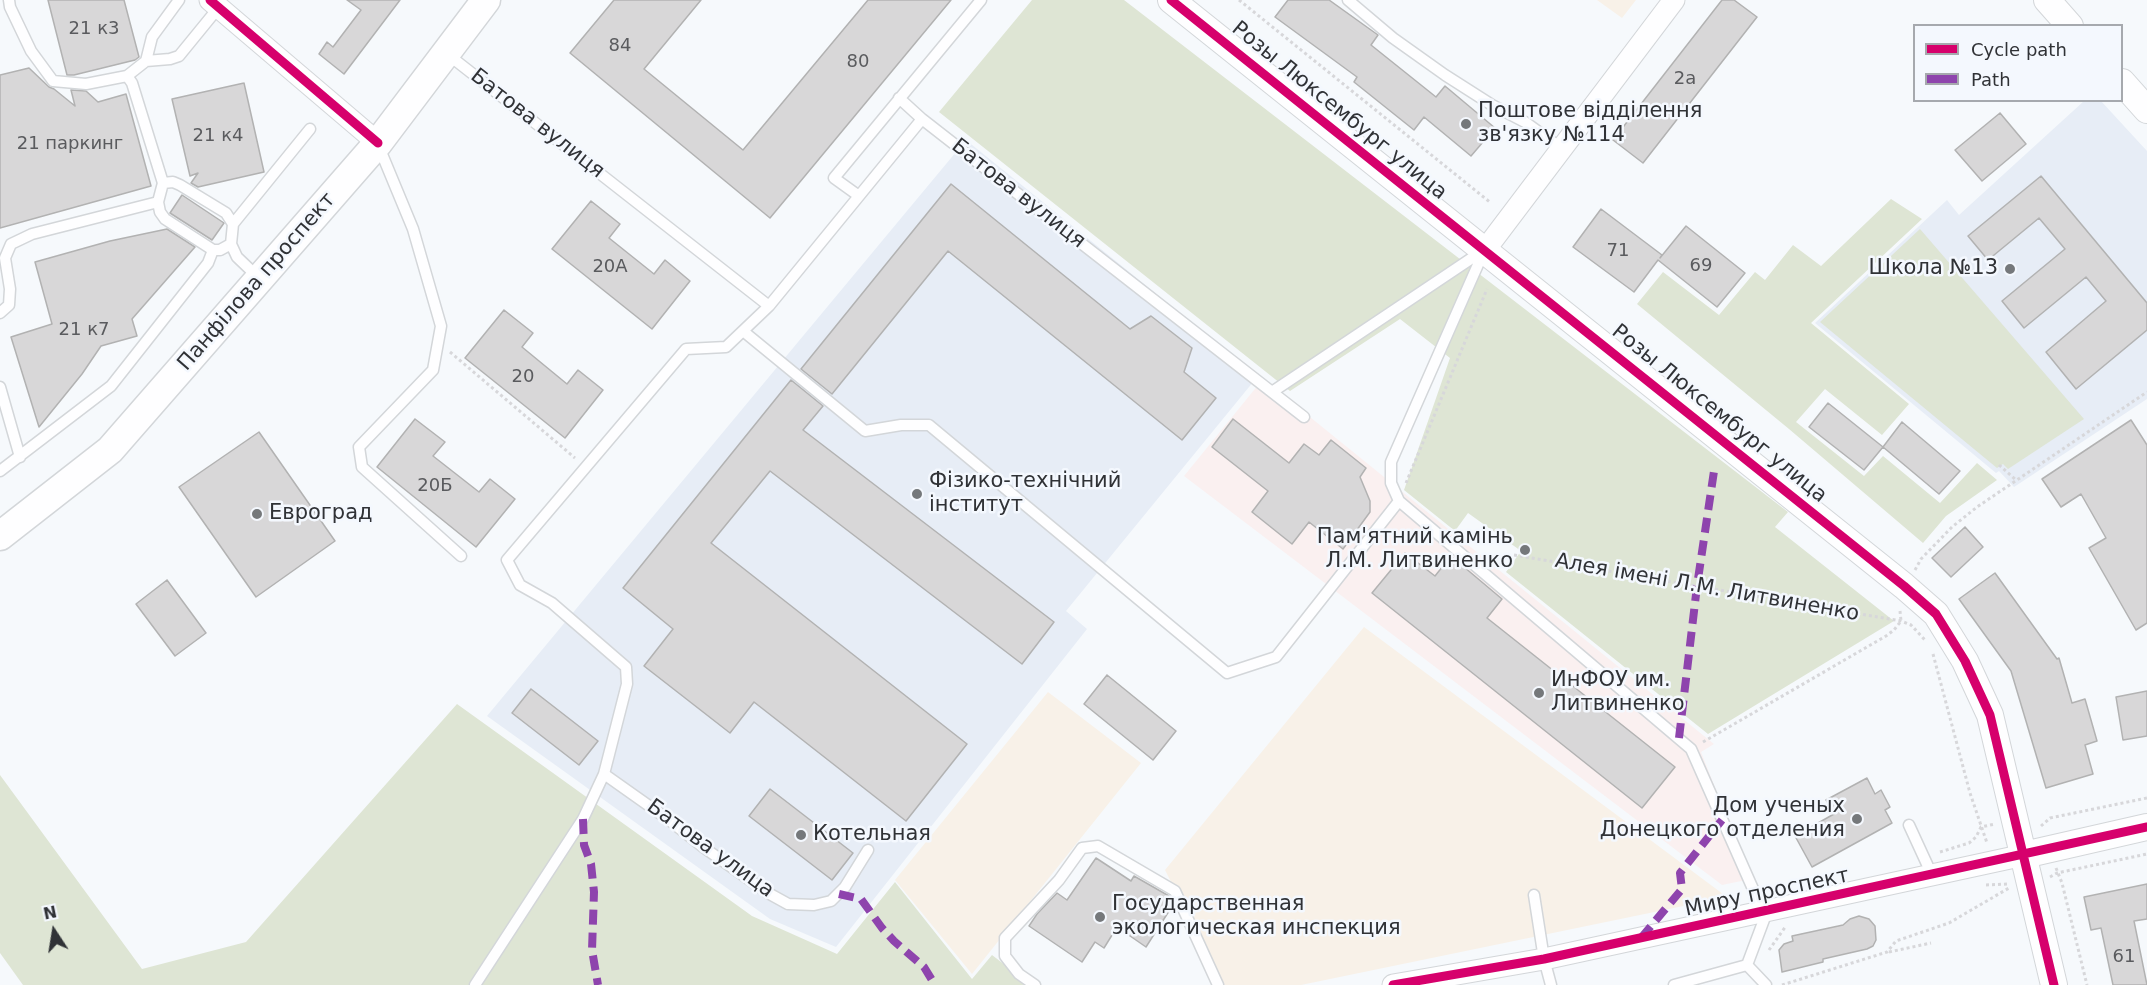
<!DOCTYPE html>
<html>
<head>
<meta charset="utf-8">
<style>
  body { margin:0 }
  #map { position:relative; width:2147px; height:985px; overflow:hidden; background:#f6f9fc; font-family:"DejaVu Sans",sans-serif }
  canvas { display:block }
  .legend { position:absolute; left:1913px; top:24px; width:210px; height:78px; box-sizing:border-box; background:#f4f8fe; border:2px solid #a6a9ae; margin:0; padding:8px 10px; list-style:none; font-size:18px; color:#303236 }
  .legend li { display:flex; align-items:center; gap:12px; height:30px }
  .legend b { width:30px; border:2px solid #a6a9ae }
  .north { position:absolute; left:24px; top:901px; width:60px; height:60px; -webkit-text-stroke:4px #f4f8fe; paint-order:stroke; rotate:348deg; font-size:16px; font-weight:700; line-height:24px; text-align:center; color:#303236 }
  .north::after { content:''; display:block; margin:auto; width:21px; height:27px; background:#303236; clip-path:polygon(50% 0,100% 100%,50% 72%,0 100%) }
</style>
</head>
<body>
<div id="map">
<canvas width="2147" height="985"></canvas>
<ul class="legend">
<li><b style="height:8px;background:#d6006c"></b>Cycle path</li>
<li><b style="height:8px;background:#8e44ad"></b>Path</li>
</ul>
<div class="north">N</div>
</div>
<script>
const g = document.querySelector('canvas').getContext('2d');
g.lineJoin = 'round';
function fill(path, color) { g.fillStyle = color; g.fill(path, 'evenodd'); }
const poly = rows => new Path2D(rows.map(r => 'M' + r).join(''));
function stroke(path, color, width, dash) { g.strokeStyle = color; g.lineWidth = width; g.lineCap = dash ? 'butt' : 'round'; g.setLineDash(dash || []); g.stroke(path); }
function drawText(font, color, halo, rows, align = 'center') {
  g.font = font + ' "DejaVu Sans",sans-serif'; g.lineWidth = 5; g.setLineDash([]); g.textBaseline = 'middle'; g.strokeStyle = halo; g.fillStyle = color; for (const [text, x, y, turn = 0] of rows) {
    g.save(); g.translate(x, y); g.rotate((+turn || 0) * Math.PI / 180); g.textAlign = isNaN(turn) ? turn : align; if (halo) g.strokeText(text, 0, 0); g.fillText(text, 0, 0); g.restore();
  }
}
fill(poly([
  [1263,379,1714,744,1701,752,1751,879,1722,885,1184,476]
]), '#faf0f0');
fill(poly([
  [1597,0,1636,0,1622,18],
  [1364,627,1727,897,1301,985,1223,985,1165,870],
  [1048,692,1141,763,972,974,895,880]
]), '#f8f1e8');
fill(poly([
  [2084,101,2101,101,2147,151,2147,399,2014,487,1999,471,1996,473,1815,323,1947,200,1959,215],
  [966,140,1258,376,1066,611,1087,629,836,947,770,919,487,716]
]), '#e7edf6');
fill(poly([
  [1032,0,1124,0,1788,512,1775,527,1894,621,1708,734,1506,572,1521,551,1468,513,1455,531,1404,490,1450,358,1400,319,1290,391,939,112],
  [1891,199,1922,219,1811,323,1909,404,1882,435,1825,389,1796,422,1864,476,1883,456,1940,503,1977,463,1997,480,1946,516,1923,543,1789,429,1637,304,1663,272,1719,315,1755,272,1765,280,1793,245,1821,266],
  [1920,229,2084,419,2008,469,2003,464,1997,468,1820,322],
  [457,704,752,916,837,954,895,882,972,979,992,955,1031,985,23,985,0,953,0,775,142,969,246,942]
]), '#dee5d4');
const building = poly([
  [48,0,124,0,139,57,135,60,74,75,67,75,48,0],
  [347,0,400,0,344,74,319,54,327,42,333,47,361,10,347,0],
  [614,0,701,0,644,69,743,150,868,0,951,0,770,218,570,53,614,0],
  [1288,0,1329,0,1378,35,1371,45,1436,97,1445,86,1495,128,1471,156,1424,117,1414,130,1354,82,1357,77,1275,17,1288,0],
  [1722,0,1734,0,1757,17,1643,163,1613,140,1722,0],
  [29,68,49,87,54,89,75,106,71,90,86,91,98,102,126,94,151,186,0,228,0,75,29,68],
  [244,83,264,172,198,187,191,183,198,173,190,176,172,99,244,83],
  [2000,113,2026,144,1982,181,1955,150,2000,113],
  [2041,176,2147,303,2147,330,2076,389,2046,352,2106,301,2086,277,2024,328,2002,301,2065,249,2039,218,1988,260,1968,236,2041,176],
  [951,184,1130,329,1151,316,1192,348,1184,372,1216,398,1182,440,948,251,832,394,801,369,951,184],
  [182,195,224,223,212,240,170,213,182,195],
  [591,201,620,224,609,238,654,274,665,260,690,281,652,329,552,249,591,201],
  [1601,209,1662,255,1660,258,1686,226,1745,273,1717,307,1658,260,1634,292,1573,247,1601,209],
  [167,229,195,247,132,319,137,336,101,346,82,374,39,427,11,337,52,324,35,262,110,241,167,229],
  [504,310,533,333,522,347,567,384,578,370,603,390,565,438,465,358,504,310],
  [791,380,823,406,803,430,1054,622,1022,664,770,471,711,543,967,744,906,821,754,702,730,733,644,666,673,629,623,588,791,380],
  [1828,403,1883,447,1864,470,1809,427,1828,403],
  [415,419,445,442,433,456,479,492,490,479,515,499,476,547,377,467,415,419],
  [1233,419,1289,463,1304,444,1319,455,1331,440,1366,468,1360,477,1370,501,1370,512,1343,549,1309,522,1292,544,1252,512,1268,491,1212,447,1233,419],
  [2131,420,2147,445,2147,623,2136,630,2089,548,2106,538,2081,494,2061,507,2042,479,2131,420],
  [1902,422,1960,471,1939,494,1883,447,1902,422],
  [259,432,335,541,256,597,179,487,259,432],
  [1965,527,1983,547,1951,577,1932,558,1965,527],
  [1405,553,1435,576,1451,556,1502,599,1487,618,1675,767,1642,808,1372,593,1405,553],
  [1995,573,2057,659,2059,658,2072,703,2085,699,2097,741,2085,745,2093,774,2046,788,2011,671,1959,599,1995,573],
  [167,580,206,633,175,656,136,604,167,580],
  [1107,675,1176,731,1153,760,1084,704,1107,675],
  [531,689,598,741,579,765,512,713,531,689],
  [2147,691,2147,736,2123,740,2116,697,2147,691],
  [1867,778,1875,794,1881,790,1890,807,1885,810,1892,823,1812,867,1795,836,1834,814,1826,800,1867,778],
  [770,789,853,853,832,880,749,816,770,789],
  [1096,858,1131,881,1134,876,1169,896,1165,904,1171,908,1146,947,1117,927,1104,948,1095,942,1082,962,1029,926,1037,914,1057,893,1067,900,1096,858],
  [2147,884,2147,919,2134,921,2147,985,2113,985,2101,928,2091,930,2084,897,2147,884],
  [1859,916,1869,919,1875,926,1876,940,1873,946,1867,949,1823,959,1823,962,1782,972,1779,950,1784,944,1793,941,1792,936,1843,925,1850,919,1859,916]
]);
fill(building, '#d8d7d8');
stroke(building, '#b2b2b2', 1.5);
const service = poly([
  [9,0,10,7,31,51,53,81,86,84,127,76,146,61,170,59,179,56,219,7],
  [1348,0,1393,38,1445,75,1492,105,1525,122,1561,148],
  [446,53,769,306],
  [146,61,152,37,179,0],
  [127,76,132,83,163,183,173,182,180,185,226,213,233,224,231,244,237,257,260,279],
  [899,98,922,119],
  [379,147,413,229,441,326,433,370,359,447,362,467,461,556],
  [163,183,158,202,160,212,165,219,213,250,220,250,231,244],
  [859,196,834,178,981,0],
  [233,224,310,129],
  [1484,251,1391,462,1391,483,1399,501,1691,749,1753,889,1765,912,1765,917,1747,965,1674,985],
  [0,313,9,305,10,289,5,258,11,244,32,234,158,202],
  [743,331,865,431,901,425,929,425,1227,673,1276,657,1399,501],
  [0,387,20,457],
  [1272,392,1484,250],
  [0,471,111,386,208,263,213,250],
  [604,774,669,820,703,847,768,893,788,904,814,905,831,901,845,887,868,850],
  [1909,825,1932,875],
  [1534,895,1544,959,1551,985],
  [1747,965,1766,985],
  [475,985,583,819,604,774,627,684,626,667,552,603,520,585,507,560,686,349,726,347,769,306,922,119,1304,417],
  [1035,985,1019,974,1005,956,1005,938,1059,880,1082,848,1098,846,1175,891,1218,985]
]);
const minor = poly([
  [210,0,378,143],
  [1485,250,1674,0],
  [1393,985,1544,959,2024,855]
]);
const tertiary = poly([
  [1171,0,1904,586,1936,614,1965,661,1990,715,2054,985],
  [2047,0,2070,26],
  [2122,82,2147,110],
  [2024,855,2147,827]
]);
const secondary = poly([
  [0,536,110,450,378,143,486,0]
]);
stroke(service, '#d3d6d9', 13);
stroke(minor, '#d3d6d9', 23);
stroke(tertiary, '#d3d6d9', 28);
stroke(secondary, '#d3d6d9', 31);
stroke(poly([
  [1239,0,1491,203],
  [450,352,575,458],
  [1999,465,2016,480],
  [1406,483,1487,289],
  [1514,555,1901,621,1911,625,1925,640],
  [1915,570,1921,559,1952,527,1977,507,2147,392],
  [1933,654,1970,793,1987,843],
  [1703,742,1886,636,1894,630,1901,621,1900,611],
  [2041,826,2050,818,2147,798],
  [1940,852,1969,843,1976,837,1981,827,1995,824],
  [2056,868,2062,883,2087,985],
  [2050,877,2057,873,2147,854],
  [1986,885,2008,884],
  [1769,950,1786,926],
  [1889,952,1931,943],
  [1782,985,1887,952,1896,941,1949,923,2009,888]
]), '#d7d7da', 3, [3, 3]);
stroke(service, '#fefeff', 10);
stroke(minor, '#fefeff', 21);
stroke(tertiary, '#fefeff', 26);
stroke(secondary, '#fefeff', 28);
stroke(poly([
  [1679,738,1697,586,1714,471],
  [583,819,584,845,591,864,594,892,592,950,598,985],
  [839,894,861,899,882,928,894,941,924,967,935,985],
  [1641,938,1682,889,1680,873,1722,820]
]), '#8e44ad', 8, [15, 8]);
stroke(poly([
  [210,0,378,143],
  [1171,0,1904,586,1936,614,1965,661,1990,715,2054,985],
  [1393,985,1544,959,2147,827]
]), '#d6006c', 9);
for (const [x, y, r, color] of [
  [1466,124,6,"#75787b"],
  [2010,269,6,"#75787b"],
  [917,494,6,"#75787b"],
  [257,514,6,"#75787b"],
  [1525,550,6,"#75787b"],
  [1539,693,6,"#75787b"],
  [1857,819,6,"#75787b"],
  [801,835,6,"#75787b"],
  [1100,917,6,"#75787b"]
]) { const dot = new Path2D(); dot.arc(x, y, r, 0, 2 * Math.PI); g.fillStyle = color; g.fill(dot); stroke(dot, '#f4f8fe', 2); }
drawText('18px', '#5a5b5e', null, [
  ["21 к3",94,29],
  ["84",620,46],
  ["80",858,62],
  ["2а",1685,79],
  ["21 к4",218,136],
  ["21 паркинг",70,144],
  ["71",1618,251],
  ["69",1701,266],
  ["20А",610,267],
  ["21 к7",84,330],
  ["20",523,377],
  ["20Б",435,486],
  ["61",2124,957]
]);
drawText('21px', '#303236', '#f4f8fe', [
  ["Розы Люксембург улица",1339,111,39],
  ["Батова вулиця",537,124,38],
  ["Батова вулиця",1018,194,38],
  ["Панфілова проспект",257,282,-49],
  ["Розы Люксембург улица",1719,414,39],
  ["Алея імені Л.М. Литвиненко",1707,588,10],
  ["Батова улица",710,849,36],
  ["Миру проспект",1767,893,-12]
]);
drawText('21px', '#303236', '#f4f8fe', [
  ["Поштове відділення",1478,112],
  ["зв'язку №114",1478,136],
  ["Школа №13",1998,269,"right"],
  ["Фізико-технічний",929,482],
  ["інститут",929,506],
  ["Евроград",269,514],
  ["Пам'ятний камінь",1513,538,"right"],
  ["Л.М. Литвиненко",1513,562,"right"],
  ["ИнФОУ им.",1551,681],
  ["Литвиненко",1551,705],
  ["Дом ученых",1845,807,"right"],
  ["Донецкого отделения",1845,831,"right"],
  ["Котельная",813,835],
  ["Государственная",1112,905],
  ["экологическая инспекция",1112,929]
], 'left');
</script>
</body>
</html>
